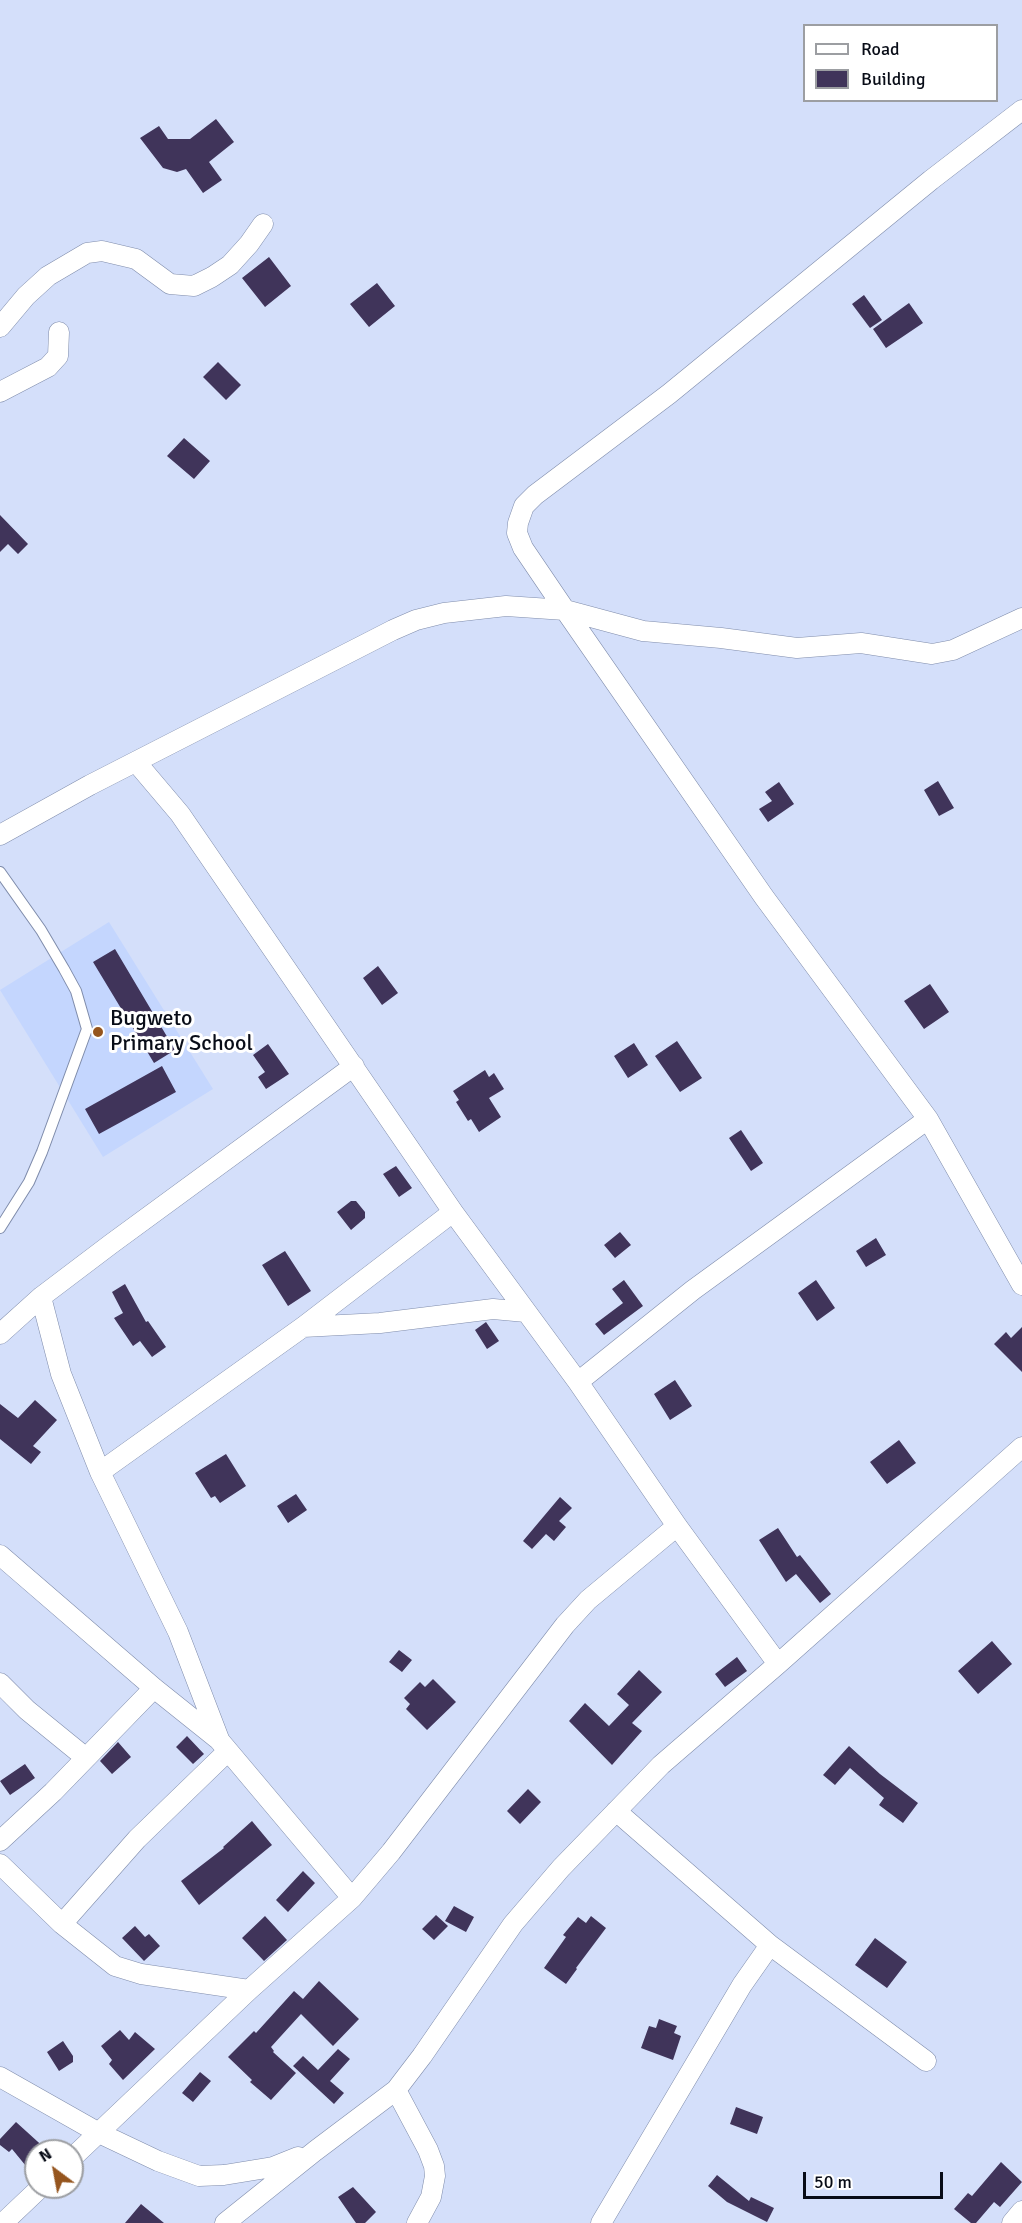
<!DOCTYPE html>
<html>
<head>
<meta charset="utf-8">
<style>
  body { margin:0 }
  #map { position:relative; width:1022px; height:2223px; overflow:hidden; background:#d4dffa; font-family:Signika,sans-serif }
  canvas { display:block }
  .legend { position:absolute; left:803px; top:24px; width:195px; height:78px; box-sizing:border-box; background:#fff; border:2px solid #9c9ea2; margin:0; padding:8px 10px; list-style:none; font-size:18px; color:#080c17 }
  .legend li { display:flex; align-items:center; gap:12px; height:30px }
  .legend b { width:30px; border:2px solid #9c9ea2 }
  .north { position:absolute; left:24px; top:2139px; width:60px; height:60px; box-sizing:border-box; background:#fff; border:2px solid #9c9ea2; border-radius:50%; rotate:328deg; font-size:16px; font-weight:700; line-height:24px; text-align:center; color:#080c17 }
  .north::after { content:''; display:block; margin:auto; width:21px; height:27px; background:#95551e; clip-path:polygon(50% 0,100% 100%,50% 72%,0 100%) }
  .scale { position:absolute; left:803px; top:2172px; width:140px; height:27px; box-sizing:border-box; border:3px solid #080c17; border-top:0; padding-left:8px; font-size:18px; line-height:21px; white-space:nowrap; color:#080c17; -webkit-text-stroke:4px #fff; paint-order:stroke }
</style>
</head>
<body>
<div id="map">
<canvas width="1022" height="2223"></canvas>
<ul class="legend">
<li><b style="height:8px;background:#fff"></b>Road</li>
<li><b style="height:16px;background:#40345a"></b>Building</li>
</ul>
<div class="north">N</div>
<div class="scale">50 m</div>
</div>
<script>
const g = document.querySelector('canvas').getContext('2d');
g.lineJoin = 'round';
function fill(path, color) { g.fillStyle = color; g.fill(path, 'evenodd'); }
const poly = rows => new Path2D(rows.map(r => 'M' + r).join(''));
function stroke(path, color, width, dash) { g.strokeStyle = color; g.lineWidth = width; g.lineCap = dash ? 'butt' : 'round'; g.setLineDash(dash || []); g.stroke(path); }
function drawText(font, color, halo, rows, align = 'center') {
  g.font = font + ' Signika,sans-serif'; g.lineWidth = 6; g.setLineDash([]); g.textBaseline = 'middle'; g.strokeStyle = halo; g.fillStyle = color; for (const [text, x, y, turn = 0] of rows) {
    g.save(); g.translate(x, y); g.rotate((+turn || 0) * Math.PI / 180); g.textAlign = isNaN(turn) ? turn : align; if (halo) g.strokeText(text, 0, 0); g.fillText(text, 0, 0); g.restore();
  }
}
fill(poly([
  [109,922,213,1089,103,1157,0,990]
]), '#c4d6fe');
fill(poly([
  [216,119,234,142,209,162,222,180,203,193,186,169,177,172,163,168,140,138,159,126,168,139,190,139],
  [269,257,291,286,265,307,242,278],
  [377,283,395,306,369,327,350,304],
  [864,295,882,320,870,328,852,304],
  [909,303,923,323,886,348,873,329],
  [218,362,241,385,226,400,203,377],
  [184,438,210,461,194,479,167,456],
  [0,515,28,544,18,554,8,544,0,552],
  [938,781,954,808,939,816,924,790],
  [779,782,794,804,768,822,759,809,772,801,765,792],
  [115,949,175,1050,154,1063,93,962],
  [378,966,398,993,382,1005,363,978],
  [930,984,949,1012,924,1029,904,1001],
  [677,1041,702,1078,680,1092,655,1056],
  [634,1043,648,1065,628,1078,614,1056],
  [268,1044,289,1074,266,1089,258,1077,265,1072,253,1055],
  [162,1066,176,1092,99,1134,85,1109],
  [485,1070,489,1077,494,1073,504,1089,489,1098,501,1117,479,1132,471,1119,468,1121,456,1102,459,1100,453,1091],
  [741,1130,763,1163,751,1171,729,1138],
  [396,1166,412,1188,399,1197,383,1174],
  [351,1201,356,1201,365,1212,365,1218,351,1230,337,1212],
  [620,1232,631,1245,615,1258,604,1245],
  [876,1238,886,1255,866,1267,856,1251],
  [285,1251,311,1291,288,1306,262,1265],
  [624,1280,643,1306,604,1335,595,1324,623,1303,612,1289],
  [816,1280,835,1308,817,1321,798,1293],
  [125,1284,146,1322,148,1321,166,1347,152,1357,140,1341,133,1346,114,1318,123,1313,112,1292],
  [486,1322,499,1341,487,1349,475,1330],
  [1022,1327,1022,1372,994,1344,1006,1332,1011,1338],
  [675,1380,692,1406,670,1420,654,1394],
  [35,1400,57,1420,33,1446,41,1452,31,1464,0,1439,0,1404,18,1418],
  [899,1440,916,1463,887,1484,870,1462],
  [226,1454,246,1486,220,1503,215,1496,211,1498,195,1473],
  [296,1494,307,1510,288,1523,277,1506],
  [560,1497,572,1508,559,1521,566,1527,554,1541,546,1534,532,1549,523,1541],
  [778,1528,797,1557,800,1555,831,1594,820,1603,796,1574,786,1582,759,1540],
  [992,1641,1012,1664,978,1694,958,1671],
  [399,1650,412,1660,402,1672,389,1662],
  [737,1657,747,1671,725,1687,715,1674],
  [639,1670,662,1692,632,1723,642,1731,612,1765,569,1721,585,1703,609,1726,629,1705,617,1694],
  [433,1679,456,1702,427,1730,406,1709,410,1704,404,1698,420,1682,425,1687],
  [187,1736,204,1754,193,1764,176,1747],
  [118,1742,131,1757,112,1774,100,1761],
  [849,1746,880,1774,918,1803,903,1823,879,1805,884,1798,850,1768,835,1785,823,1775],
  [25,1764,35,1778,10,1795,0,1781],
  [528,1789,541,1802,520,1824,507,1811],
  [252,1821,272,1845,199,1905,181,1881,224,1848,223,1847],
  [303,1871,315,1883,288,1912,276,1900],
  [454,1906,474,1917,466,1932,445,1921],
  [436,1915,448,1926,434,1940,422,1929],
  [265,1916,287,1940,264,1961,242,1938],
  [591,1916,606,1928,576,1968,577,1969,566,1984,544,1968,566,1937,563,1935,578,1917,586,1923],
  [135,1926,145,1937,149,1934,160,1946,144,1961,122,1938],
  [875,1938,907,1962,887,1988,855,1965],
  [319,1981,359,2019,333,2046,301,2014,271,2047,274,2051,273,2052,296,2073,271,2100,250,2082,252,2080,228,2057,254,2031,256,2033,294,1991,303,1999],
  [659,2019,677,2026,674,2033,681,2036,673,2060,641,2048,649,2026,656,2028],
  [120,2030,129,2040,135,2032,155,2049,123,2080,109,2064,112,2060,101,2046],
  [63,2041,73,2056,73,2062,59,2071,47,2052],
  [338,2049,350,2059,330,2081,344,2093,334,2104,293,2066,303,2056,318,2070],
  [200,2072,211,2081,193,2102,182,2093],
  [736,2107,763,2117,757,2134,730,2124],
  [16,2122,48,2151,36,2151,35,2177,12,2149,9,2152,0,2145,0,2139],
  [1001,2162,1022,2182,1000,2207,994,2202,976,2223,971,2223,954,2209,968,2193,972,2196],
  [717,2175,749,2201,751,2197,774,2208,767,2222,727,2202,708,2186],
  [353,2187,376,2212,365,2223,356,2223,338,2197],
  [141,2204,164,2223,125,2223]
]), '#40345a');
const service = poly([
  [0,872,41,930,64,969,76,991,87,1029,42,1152,29,1182,0,1228]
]);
const minor = poly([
  [1022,110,931,180,669,394,535,495,524,506,518,523,517,533,523,548,565,610,764,897,928,1119,1022,1285],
  [0,327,26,296,48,276,87,253,102,251,136,259,170,284,194,286,212,277,230,265,249,244,263,224],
  [0,392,48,367,58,356,59,332],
  [136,762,180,814,453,1212,578,1382,677,1526,778,1664],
  [0,835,90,785,393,630,416,620,444,613,506,606,565,610,643,631,721,638,797,648,861,643,932,654,953,650,1022,618],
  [41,1297,61,1374,100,1472,178,1632,219,1739],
  [303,1327,380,1323,493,1309,526,1312],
  [0,1334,41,1297,111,1244,354,1066],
  [578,1382,693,1290,928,1119],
  [100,1472,303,1327,453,1212],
  [0,1555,154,1688,219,1740,352,1898],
  [0,1683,27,1710,86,1758],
  [616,1811,770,1945,926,2061],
  [0,1841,53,1792,154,1688],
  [0,1864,62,1924,115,1966,141,1974,249,1990],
  [62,1924,137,1839,228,1751],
  [0,2077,99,2133,158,2161,199,2176,224,2175,273,2167,298,2157],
  [396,2090,428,2150,434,2166,435,2176,431,2197,417,2223],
  [72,2158,249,1990,352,1898,391,1852,565,1625,588,1600,677,1526],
  [3,2223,41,2187],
  [225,2223,315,2151,396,2090,422,2056,513,1924,561,1868,661,1765,778,1664,1022,1447],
  [601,2223,742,1985,770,1945],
  [1012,2223,1022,2211]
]);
stroke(service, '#7f8cab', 12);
stroke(minor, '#7f8cab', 21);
stroke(service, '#fff', 10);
stroke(minor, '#fff', 20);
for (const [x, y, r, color] of [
  [98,1032,6,"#95551e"]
]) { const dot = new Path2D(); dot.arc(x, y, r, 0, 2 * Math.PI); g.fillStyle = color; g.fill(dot); stroke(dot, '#fff', 2); }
drawText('22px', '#080c17', '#fff', [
  ["Bugweto",110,1019],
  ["Primary School",110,1044]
], 'left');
</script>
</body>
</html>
